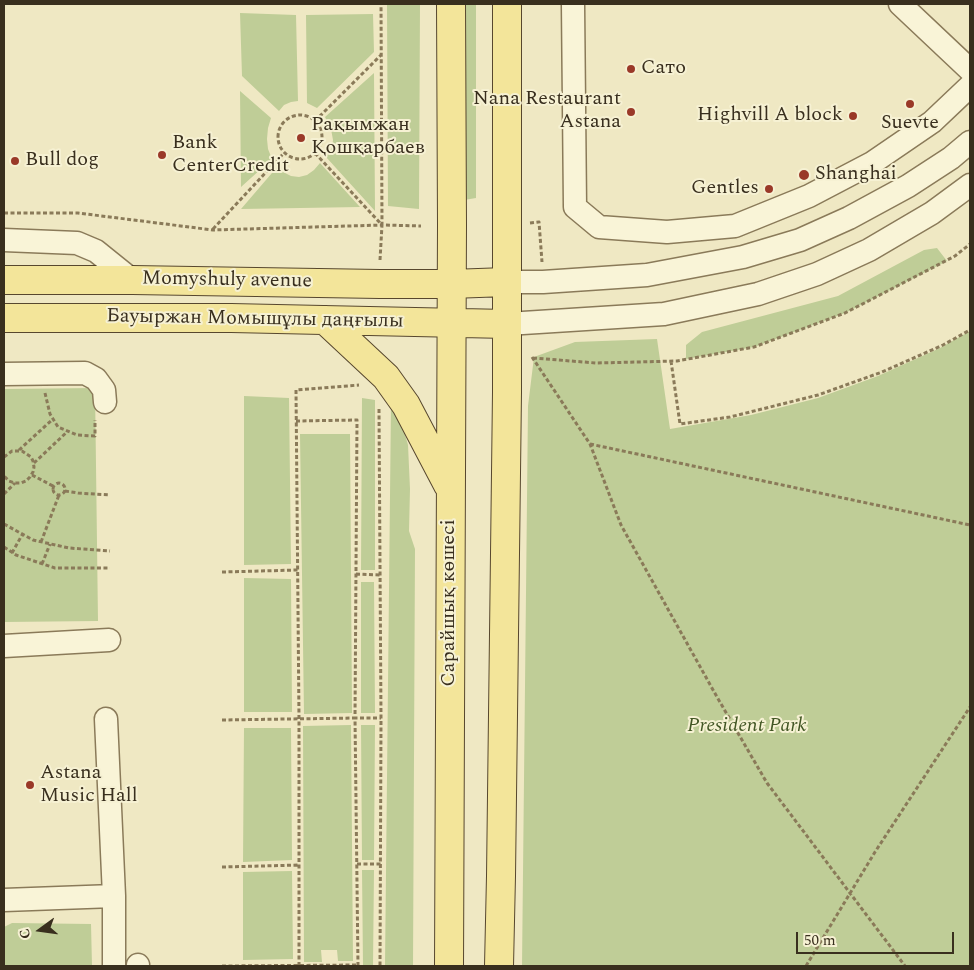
<!DOCTYPE html>
<html>
<head>
<meta charset="utf-8">
<style>
  body { margin:0 }
  #map { position:relative; width:974px; height:970px; overflow:hidden; background:#efe8c3; font-family:Spectral,serif }
  canvas { display:block }
  .frame { position:absolute; inset:0; border:5px solid #392f1e; pointer-events:none }
  .north { position:absolute; left:15px; top:905px; width:50px; height:50px; -webkit-text-stroke:4px #f6f1d3; paint-order:stroke; rotate:256deg; font-size:14px; font-weight:700; line-height:20px; text-align:center; color:#392f1e }
  .north::after { content:''; display:block; margin:auto; width:18px; height:22px; background:#392f1e; clip-path:polygon(50% 0,100% 100%,50% 72%,0 100%) }
  .scale { position:absolute; left:796px; top:932px; width:158px; height:22px; box-sizing:border-box; border:2px solid #392f1e; border-top:0; padding-left:6px; font-size:15px; line-height:18px; white-space:nowrap; color:#392f1e; -webkit-text-stroke:4px #f6f1d3; paint-order:stroke }
</style>
</head>
<body>
<div id="map">
<canvas width="974" height="970"></canvas>
<div class="frame"></div>
<div class="north">С</div>
<div class="scale">50 m</div>
</div>
<script>
const g = document.querySelector('canvas').getContext('2d');
g.lineJoin = 'round';
function fill(path, color) { g.fillStyle = color; g.fill(path, 'evenodd'); }
const poly = rows => new Path2D(rows.map(r => 'M' + r).join(''));
function stroke(path, color, width, dash) { g.strokeStyle = color; g.lineWidth = width; g.lineCap = dash ? 'butt' : 'round'; g.setLineDash(dash || []); g.stroke(path); }
function drawText(font, color, halo, rows, align = 'center') {
  g.font = font + ' Spectral,serif'; g.lineWidth = 4; g.setLineDash([]); g.textBaseline = 'middle'; g.strokeStyle = halo; g.fillStyle = color; for (const [text, x, y, turn = 0] of rows) {
    g.save(); g.translate(x, y); g.rotate((+turn || 0) * Math.PI / 180); g.textAlign = isNaN(turn) ? turn : align; if (halo) g.strokeText(text, 0, 0); g.fillText(text, 0, 0); g.restore();
  }
}
fill(poly([
  [387,4,420,4,419,209,388,206],
  [462,4,476,4,476,198,464,200],
  [240,13,296,15,298,101,291,102,284,105,279,111,242,76],
  [373,14,374,52,317,108,307,103,306,15],
  [374,73,374,74,375,211,326,157,332,147,333,140,331,129,325,117],
  [240,91,271,118,268,128,267,139,268,149,272,159,241,187],
  [320,163,360,207,241,209,278,166,283,172,291,176,299,177,307,175,314,170],
  [937,248,947,261,845,313,754,347,686,359,686,345,702,332,838,296,924,250],
  [970,331,970,966,522,966,528,406,534,357,575,342,657,339,670,429,751,415,818,398,878,376,940,348],
  [95,388,98,621,4,622,4,389],
  [244,396,289,398,291,564,244,565],
  [362,398,375,400,375,570,361,570],
  [391,402,402,424,408,445,410,489,409,531,415,549,413,966,385,966],
  [300,434,350,434,352,713,304,714],
  [244,578,291,579,292,712,244,712],
  [361,582,374,582,375,713,361,713],
  [351,725,353,961,338,961,337,950,321,950,322,962,304,962,303,726],
  [361,725,375,725,374,860,362,860],
  [244,728,291,728,292,860,243,862],
  [362,870,374,870,373,966,363,966],
  [292,871,293,959,243,960,243,872],
  [12,923,91,924,92,966,4,966,4,927]
]), '#bfcd97');
const minor = poly([
  [573,4,575,207,599,227,667,232,735,226,809,196,872,163,932,122,970,86],
  [900,4,970,70],
  [4,240,77,243,96,251,132,280],
  [506,282,543,282,647,275,743,257,800,240,849,218,908,186,951,158,970,142],
  [507,324,664,314,758,294,817,274,869,250,932,213,970,185],
  [4,374,85,373,96,379,104,390,105,402],
  [4,646,109,640],
  [4,900,114,896,106,719],
  [138,965,138,966],
  [114,966,114,896]
]);
const major = poly([
  [4,280,132,280,380,284,451,284,506,282],
  [4,318,231,318,507,324],
  [325,320,386,377,406,405,448,485],
  [449,966,452,225,451,4],
  [499,966,501,876,507,392,507,4]
]);
stroke(minor, '#8a7a59', 25);
stroke(major, '#57472e', 30);
stroke(poly([
  '278 137a22 22 0 1 1 44 0a22 22 0 1 1-44 0Z',
  [315,121,381,55],
  [315,153,382,225,381,4],
  [4,213,78,213,213,230,382,225],
  [530,223,539,222,542,262],
  [213,229,284,153],
  [380,260,382,225,421,226],
  [532,357,590,444,621,525,717,697,767,783,905,966],
  [533,358,596,363,677,361,754,347,845,313,955,256,970,244],
  [671,361,680,424,730,417,818,395,882,372,943,345,970,330],
  [45,393,50,414,58,427,77,435,95,436,95,420],
  [379,409,381,718,380,966],
  [296,421,357,420,355,718,381,718],
  [590,444,970,525],
  [19,450,53,419],
  [4,457,12,451,22,451,31,457,33,461,34,467,33,472,30,477,26,481,21,483,15,483,9,481,4,476],
  [34,463,68,431],
  [32,475,53,486],
  '53 489a6 6 0 1 1 12 0a6 6 0 1 1-12 0Z',
  [65,491,78,493,110,495],
  [4,494,15,483],
  [4,524,33,540,69,548,110,551],
  [41,542,59,495],
  [4,547,16,555,55,568,110,568],
  [12,553,22,535],
  [42,564,50,544],
  [222,572,298,570],
  [356,574,381,575],
  [222,720,355,718,358,966],
  [357,864,381,864],
  [222,867,299,865],
  [222,966,358,965],
  [299,966,299,719,296,390,359,385],
  [806,966,875,852,970,707]
]), '#8a7a59', 3, [4, 2.5]);
stroke(minor, '#f9f4d7', 22);
stroke(major, '#f3e59a', 28);
for (const [x, y, r, color] of [
  [631,69,5,"#9a3928"],
  [910,104,5,"#9a3928"],
  [631,112,5,"#9a3928"],
  [853,116,5,"#9a3928"],
  [301,138,5,"#9a3928"],
  [162,155,5,"#9a3928"],
  [15,161,5,"#9a3928"],
  [804,175,6,"#9a3928"],
  [769,189,5,"#9a3928"],
  [30,785,5,"#9a3928"]
]) { const dot = new Path2D(); dot.arc(x, y, r, 0, 2 * Math.PI); g.fillStyle = color; g.fill(dot); stroke(dot, '#f6f1d3', 2); }
drawText('20px', '#392f1e', '#f6f1d3', [
  ["Сато",641,69],
  ["Nana Restaurant",621,100,"right"],
  ["Astana",621,123,"right"],
  ["Highvill A block",843,116,"right"],
  ["Suevte",910,124,"center"],
  ["Рақымжан",311,126],
  ["Қошқарбаев",311,149],
  ["Bank",172,144],
  ["CenterCredit",172,167],
  ["Bull dog",25,161],
  ["Shanghai",815,175],
  ["Gentles",759,189,"right"],
  ["Astana",40,774],
  ["Music Hall",40,797]
], 'left');
drawText('20px', '#392f1e', '#f6f1d3', [
  ["Momyshuly avenue",227,281,1],
  ["Бауыржан Момышұлы даңғылы",255,320,1],
  ["Сарайшық көшесі",450,603,-90]
]);
drawText('italic 20px', '#425624', '#f6f1d3', [
  ["President Park",747,727]
]);
</script>
</body>
</html>
